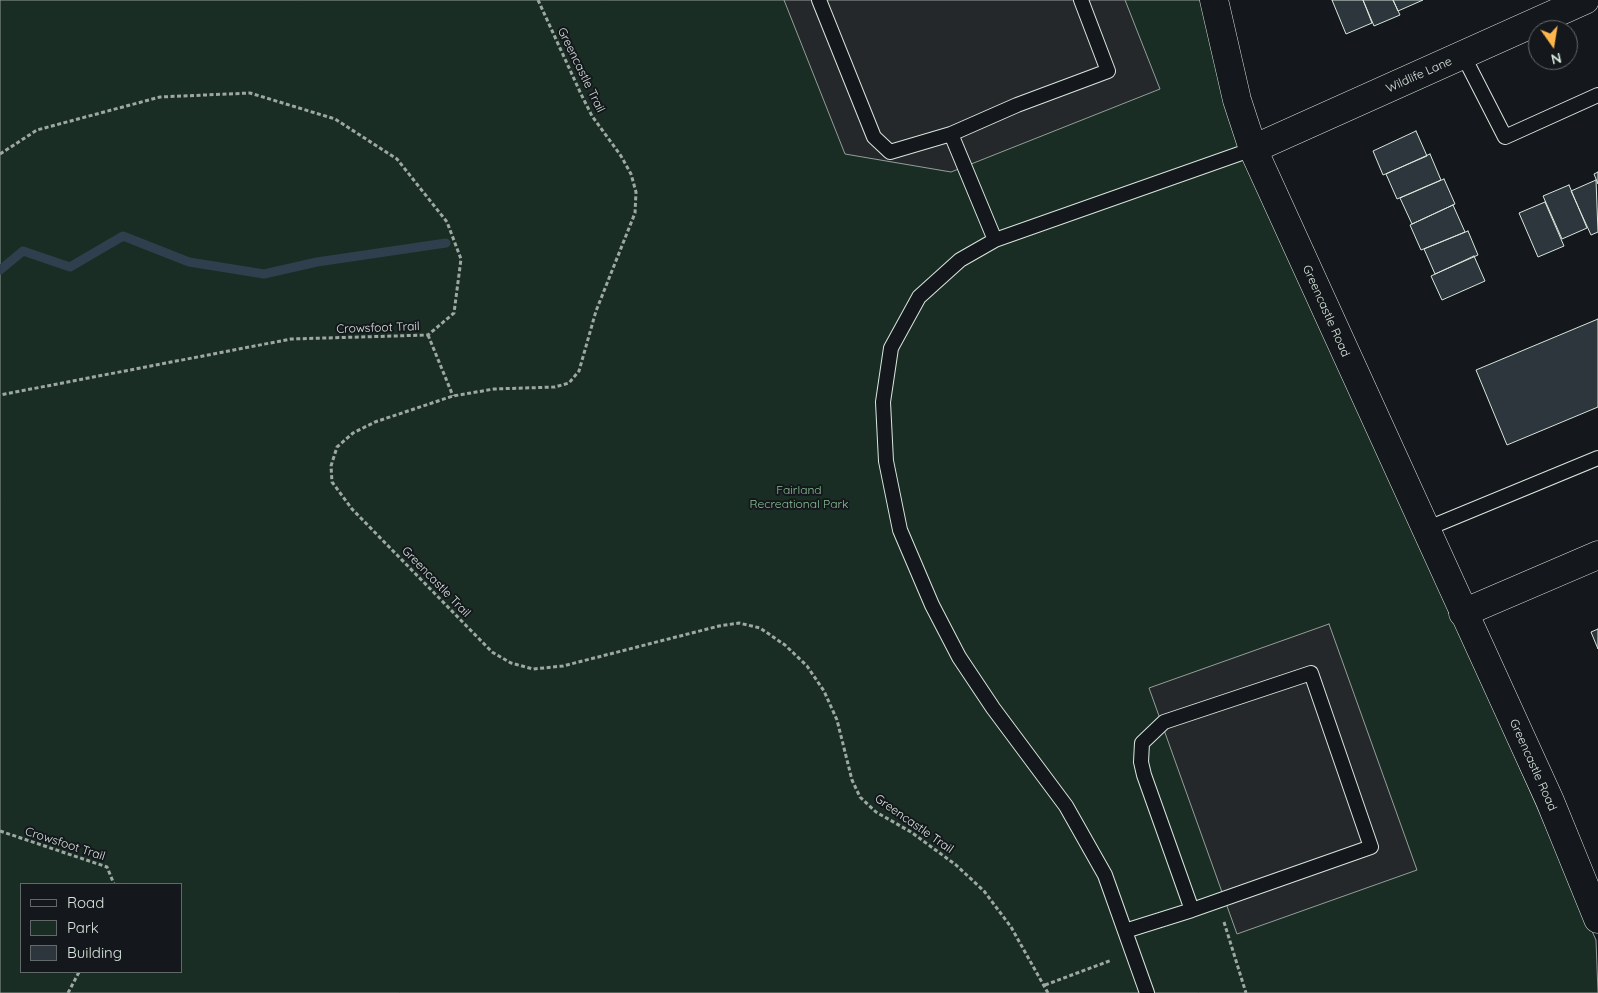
<!DOCTYPE html>
<html>
<head>
<meta charset="utf-8">
<style>
  body { margin:0 }
  #map { position:relative; width:1598px; height:993px; overflow:hidden; background:#14181c; font-family:Quicksand,sans-serif }
  canvas { display:block }
  .legend { position:absolute; left:20px; top:883px; width:162px; height:90px; box-sizing:border-box; background:#14181c; border:1px solid #626a69; margin:0; padding:6px 9px; list-style:none; font-size:15px; color:#d8e6dc }
  .legend li { display:flex; align-items:center; gap:10px; height:25px }
  .legend b { width:25px; border:1px solid #626a69 }
  .north { position:absolute; left:1528px; top:20px; width:50px; height:50px; box-sizing:border-box; background:#14181c; border:1px solid #626a69; border-radius:50%; rotate:167deg; font-size:14px; font-weight:700; line-height:20px; text-align:center; color:#d8e6dc }
  .north::after { content:''; display:block; margin:auto; width:18px; height:22px; background:#ffb74d; clip-path:polygon(50% 0,100% 100%,50% 72%,0 100%) }
</style>
</head>
<body>
<div id="map">
<canvas width="1598" height="993"></canvas>
<ul class="legend">
<li><b style="height:6px;background:#14181c"></b>Road</li>
<li><b style="height:14px;background:#1a2d24"></b>Park</li>
<li><b style="height:14px;background:#2c363c"></b>Building</li>
</ul>
<div class="north">N</div>
</div>
<script>
const g = document.querySelector('canvas').getContext('2d');
g.lineJoin = 'round';
function fill(path, color) { g.fillStyle = color; g.fill(path, 'evenodd'); }
const poly = rows => new Path2D(rows.map(r => 'M' + r).join(''));
function stroke(path, color, width, dash) { g.strokeStyle = color; g.lineWidth = width; g.lineCap = dash ? 'butt' : 'round'; g.setLineDash(dash || []); g.stroke(path); }
function drawText(font, color, halo, rows, align = 'center') {
  g.font = font + ' Quicksand,sans-serif'; g.lineWidth = 4; g.setLineDash([]); g.textBaseline = 'middle'; g.strokeStyle = halo; g.fillStyle = color; for (const [text, x, y, turn = 0] of rows) {
    g.save(); g.translate(x, y); g.rotate((+turn || 0) * Math.PI / 180); g.textAlign = isNaN(turn) ? turn : align; if (halo) g.strokeText(text, 0, 0); g.fillText(text, 0, 0); g.restore();
  }
}
const green = poly([
  [0,0,1205,0,1232,119,1596,940,1598,993,0,993,0,0],
  [21,884,181,884,181,972,21,972,21,884]
]);
fill(green, '#1a2d24');
stroke(green, '#939e99', 1);
const parking = poly([
  [784,0,1125,0,1160,89,951,172,845,154,784,0],
  [1329,624,1417,870,1237,934,1149,688,1329,624]
]);
fill(parking, '#24282b');
stroke(parking, '#939e99', 1);
stroke(poly([
  [0,270,23,251,70,267,123,236,189,262,264,274,317,262,446,243]
]), '#2f3f4d', 9);
const building = poly([
  [1332,0,1363,0,1372,23,1346,34,1332,0],
  [1363,0,1393,0,1400,15,1374,26,1363,0],
  [1393,0,1423,0,1398,11,1393,0],
  [1416,131,1427,156,1383,175,1373,151,1416,131],
  [1430,154,1441,180,1397,199,1386,174,1430,154],
  [1598,172,1598,184,1594,174,1598,172],
  [1444,179,1455,204,1412,224,1400,198,1444,179],
  [1596,180,1598,232,1591,235,1571,191,1596,180],
  [1569,185,1587,228,1562,239,1543,196,1569,185],
  [1545,202,1564,246,1538,257,1519,213,1545,202],
  [1453,205,1465,232,1421,250,1410,225,1453,205],
  [1468,231,1478,255,1435,274,1424,249,1468,231],
  [1474,256,1485,281,1442,300,1431,276,1474,256],
  [1598,319,1598,407,1507,445,1476,370,1598,319],
  [1598,629,1598,649,1591,632,1598,629]
]);
fill(building, '#2c363c');
stroke(building, '#d8e6dc', 1);
const service = poly([
  [819,0,874,137,890,152,951,134,1017,105,1108,71,1081,0],
  [1463,55,1505,137,1598,95],
  [951,134,995,240],
  [1426,529,1598,458],
  [1125,931,1192,910,1371,847,1311,673,1164,722,1142,743,1141,762,1144,775,1192,910],
  [1147,993,1105,875,1066,806,993,708,959,657,932,605,900,530,886,461,883,402,891,348,919,297,960,260,995,240,1253,149]
]);
const minor = poly([
  [1253,149,1585,0],
  [1463,613,1598,555]
]);
const tertiary = poly([
  [1214,0,1237,100,1253,149,1550,801,1598,919]
]);
stroke(service, '#d8e6dc', 16);
stroke(minor, '#d8e6dc', 29);
stroke(tertiary, '#d8e6dc', 29);
stroke(poly([
  [538,0,581,94,592,116,621,156,631,174,636,192,635,213,596,311,579,371,569,383,555,387,494,389,453,396,375,422,353,433,337,447,331,466,332,482,352,509,492,652,511,663,533,669,563,666,719,626,739,623,760,628,785,645,807,666,824,691,837,720,852,780,860,797,876,812,911,832,956,865,984,891,1011,927,1048,993],
  [0,154,37,130,160,97,250,93,335,119,397,159,447,222,461,259,454,313,428,335,291,339,0,395],
  [428,335,453,396],
  [0,831,107,867,114,884],
  [1224,922,1246,993],
  [1045,985,1112,960],
  [68,993,79,972]
]), '#9da8a2', 3, [4, 2.5]);
stroke(service, '#14181c', 14);
stroke(minor, '#14181c', 28);
stroke(tertiary, '#14181c', 28);
drawText('12px', '#d8e6dc', '#14181c', [
  ["Greencastle Trail",581,70,64],
  ["Wildlife Lane",1419,75,-24],
  ["Greencastle Road",1326,311,66],
  ["Crowsfoot Trail",378,328,-2],
  ["Greencastle Trail",436,582,46],
  ["Greencastle Road",1533,765,66],
  ["Greencastle Trail",914,824,35],
  ["Crowsfoot Trail",65,844,18]
]);
drawText('12px', '#8ac095', '#14181c', [
  ["Fairland",799,490],
  ["Recreational Park",799,504]
]);
</script>
</body>
</html>
